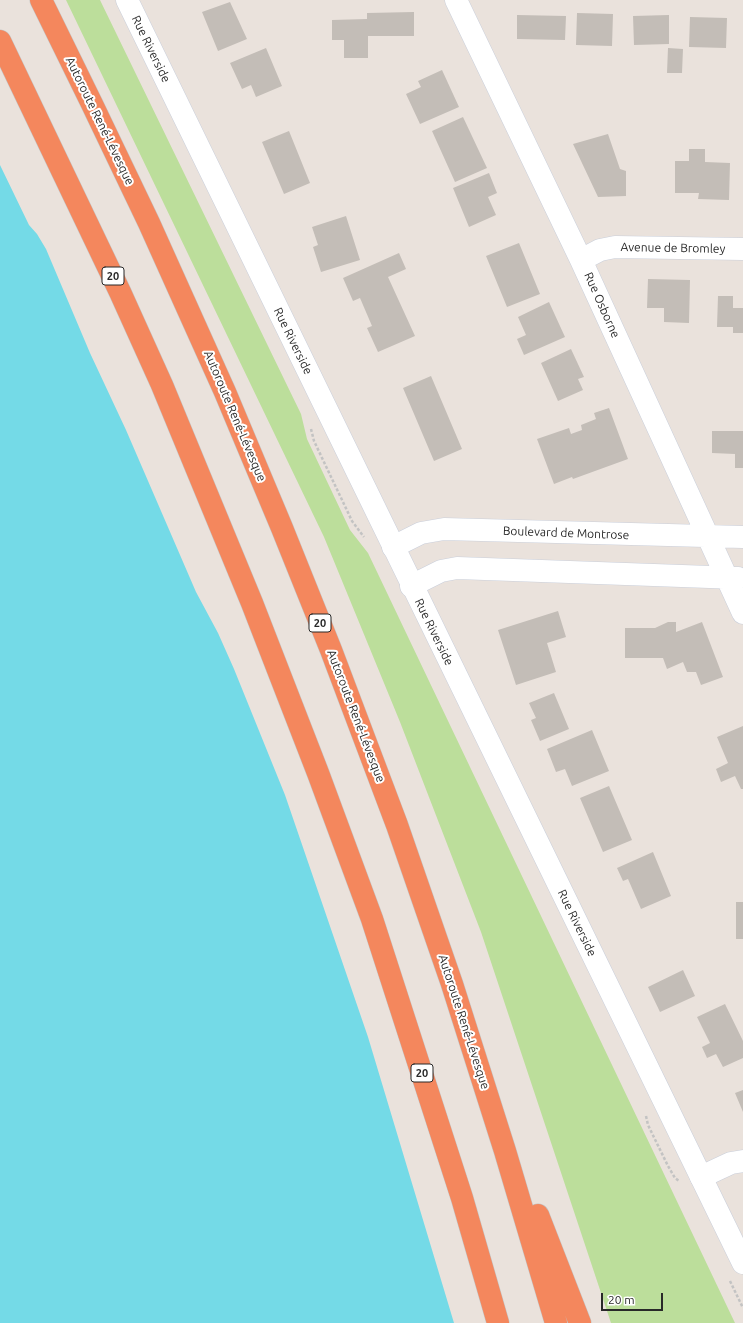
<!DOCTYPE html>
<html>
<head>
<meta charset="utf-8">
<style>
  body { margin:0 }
  #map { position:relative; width:743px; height:1323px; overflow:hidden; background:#eae2dc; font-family:Ubuntu,sans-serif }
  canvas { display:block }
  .scale { position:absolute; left:601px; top:1293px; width:62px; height:18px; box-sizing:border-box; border:2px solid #292929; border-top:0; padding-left:5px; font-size:12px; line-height:14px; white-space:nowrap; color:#292929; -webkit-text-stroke:3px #fff; paint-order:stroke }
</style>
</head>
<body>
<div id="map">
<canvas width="743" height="1323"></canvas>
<div class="scale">20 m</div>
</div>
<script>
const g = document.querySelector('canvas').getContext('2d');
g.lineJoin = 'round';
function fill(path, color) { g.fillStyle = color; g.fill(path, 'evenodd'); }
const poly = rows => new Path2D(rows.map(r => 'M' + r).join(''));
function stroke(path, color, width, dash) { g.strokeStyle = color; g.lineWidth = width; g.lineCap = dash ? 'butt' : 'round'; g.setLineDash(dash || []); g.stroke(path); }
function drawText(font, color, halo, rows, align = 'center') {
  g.font = font + ' Ubuntu,sans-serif'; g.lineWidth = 4; g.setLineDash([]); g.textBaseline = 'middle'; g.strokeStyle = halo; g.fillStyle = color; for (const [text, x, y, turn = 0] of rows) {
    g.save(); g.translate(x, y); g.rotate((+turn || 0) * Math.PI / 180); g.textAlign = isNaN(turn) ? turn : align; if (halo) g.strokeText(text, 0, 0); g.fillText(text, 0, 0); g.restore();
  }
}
fill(poly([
  [66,0,100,0,301,414,307,439,350,530,368,553,735,1323,611,1323,481,932,400,722,324,537]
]), '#bcde9b');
fill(poly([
  [0,165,29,225,37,234,46,249,90,353,126,430,196,592,218,633,234,669,285,795,368,1037,454,1323,0,1323]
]), '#74dae7');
fill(poly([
  [230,2,247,39,218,51,202,12],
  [414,12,414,36,368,36,368,58,344,58,344,40,332,40,332,20,367,19,367,13],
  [577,13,613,14,612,46,576,45],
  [517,15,566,16,565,40,517,39],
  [669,15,669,44,634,45,633,16],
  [690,17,727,18,726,48,689,47],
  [266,48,282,86,256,97,251,85,242,89,230,63],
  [668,48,683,49,682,73,667,73],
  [442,70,459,107,420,124,406,94,421,87,418,81],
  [463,117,487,168,455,182,432,131],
  [289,131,310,183,284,194,262,142],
  [608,134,620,169,626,171,626,196,598,197,573,144],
  [689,149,705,149,705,162,730,163,729,200,698,199,699,193,675,193,675,161,689,161],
  [489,173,497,193,488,197,496,215,469,227,453,188],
  [346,216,360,260,321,272,313,247,318,245,312,227],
  [519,243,540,294,507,307,486,256],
  [399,253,406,269,388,277,415,336,378,352,367,328,372,326,360,298,353,301,343,278],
  [648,279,690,280,689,323,664,322,664,308,647,308],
  [718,296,733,296,733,308,743,308,743,333,733,333,733,327,717,327],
  [549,302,565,337,524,355,517,339,526,335,518,317],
  [571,349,584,377,578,379,583,390,558,401,541,363],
  [431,376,462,449,434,461,403,388],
  [609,408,628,459,573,479,572,477,554,484,537,439,569,428,571,434,582,430,581,425,596,419,594,413],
  [712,431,743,431,743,468,735,468,735,454,712,453],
  [558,611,566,637,547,643,556,672,516,685,498,630],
  [668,622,676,622,676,632,702,622,723,677,701,685,696,672,687,672,683,662,667,669,663,658,625,658,625,628,655,628],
  [554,693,569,729,540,741,531,720,536,718,529,703],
  [743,726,743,789,741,789,735,776,721,782,716,769,728,763,717,737],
  [592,730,609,771,572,786,565,769,556,772,547,749],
  [609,786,632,840,603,852,580,798],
  [653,852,671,896,641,909,628,879,623,881,617,868],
  [736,902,743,902,743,939,736,939],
  [683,970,695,996,660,1012,648,987],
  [725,1004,743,1041,743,1058,723,1067,716,1054,707,1058,702,1047,710,1043,697,1017],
  [743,1090,743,1112,735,1093]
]), '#c3bdb7');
const street = poly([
  [456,0,581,260,743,613],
  [581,260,600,250,615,247,743,249],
  [393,547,421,533,444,529,743,537],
  [411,586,441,571,457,568,738,578],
  [701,1177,731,1163,743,1161]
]);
const secondary = poly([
  [127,0,743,1263]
]);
const highway = poly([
  [41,0,92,104,149,223,225,392,282,528,331,650,397,825,452,984,505,1151,556,1323],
  [0,41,120,292,162,385,252,603,318,773,372,919,462,1198,498,1323],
  [538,1215,580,1323]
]);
stroke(street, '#cacfda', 23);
stroke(secondary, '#cacfda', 23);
stroke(highway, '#c3c3c3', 23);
stroke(poly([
  [311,429,314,441,352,521,364,537],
  [646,1116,648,1125,668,1166,675,1178,679,1181],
  [730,1281,743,1308]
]), '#c3c3c3', 2.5, [3, 2]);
stroke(street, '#fff', 22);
stroke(secondary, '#fff', 22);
stroke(highway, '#f4875d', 22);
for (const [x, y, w] of [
  [113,276,22],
  [320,623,22],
  [422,1073,22]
]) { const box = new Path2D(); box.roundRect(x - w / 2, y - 9, w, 18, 3); g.fillStyle = '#fff'; g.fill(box); stroke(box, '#292929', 1); }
drawText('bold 11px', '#292929', null, [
  ["20",113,276],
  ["20",320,623],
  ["20",422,1073]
]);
drawText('12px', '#292929', '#fff', [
  ["Rue Riverside",151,49,64],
  ["Autoroute René-Lévesque",100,121,64],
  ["Avenue de Bromley",673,248,1],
  ["Rue Osborne",602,305,66],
  ["Rue Riverside",293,341,64],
  ["Autoroute René-Lévesque",235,416,67],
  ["Boulevard de Montrose",566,533,2],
  ["Rue Riverside",434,632,64],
  ["Autoroute René-Lévesque",356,716,69],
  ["Rue Riverside",577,923,64],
  ["Autoroute René-Lévesque",464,1022,72]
]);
</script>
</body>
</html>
